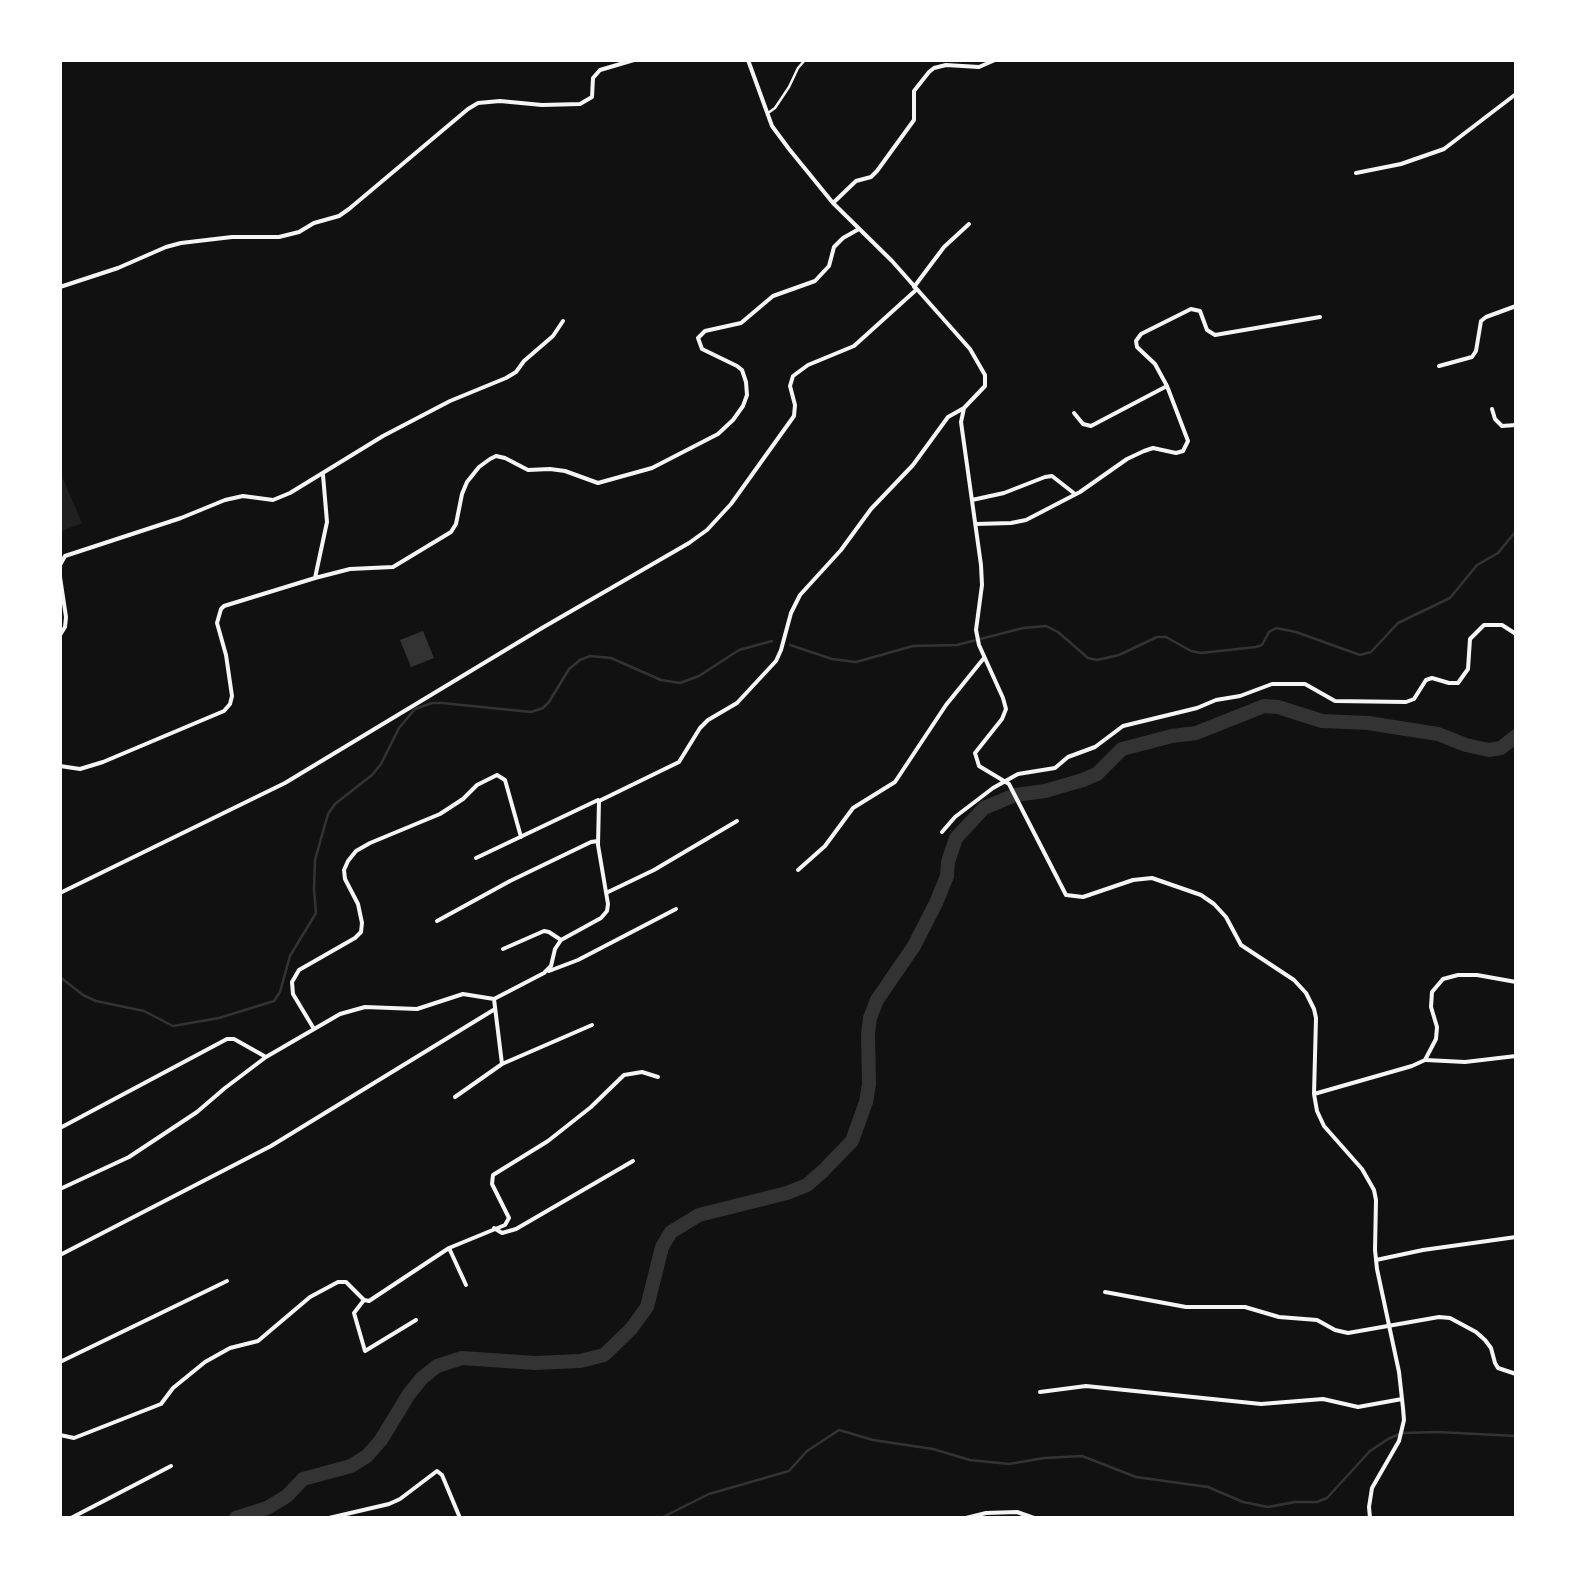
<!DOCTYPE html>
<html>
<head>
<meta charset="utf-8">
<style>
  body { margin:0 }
  #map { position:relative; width:1576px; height:1578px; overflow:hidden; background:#111; font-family:"PT Serif",serif }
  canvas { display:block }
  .frame { position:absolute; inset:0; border:62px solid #fff; pointer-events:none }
</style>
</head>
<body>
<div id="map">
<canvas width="1576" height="1578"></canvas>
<div class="frame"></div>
</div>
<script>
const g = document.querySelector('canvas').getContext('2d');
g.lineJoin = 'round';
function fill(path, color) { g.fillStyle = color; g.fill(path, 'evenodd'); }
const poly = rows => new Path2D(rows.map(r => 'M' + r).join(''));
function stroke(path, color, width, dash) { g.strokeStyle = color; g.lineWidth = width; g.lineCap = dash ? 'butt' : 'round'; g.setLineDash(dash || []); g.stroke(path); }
fill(poly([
  [60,472,82,523,60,532]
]), '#202020');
fill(poly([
  [423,631,434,658,411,667,400,640]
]), '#333');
stroke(poly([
  [790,645,832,659,856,662,913,646,957,645,1023,628,1046,626,1058,632,1088,658,1097,660,1119,655,1157,637,1166,637,1191,651,1201,653,1256,647,1262,645,1269,632,1276,628,1296,632,1360,655,1371,652,1398,623,1450,598,1477,565,1498,553,1516,531],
  [60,977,83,995,96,1001,144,1011,173,1026,219,1018,274,1001,280,992,290,956,316,913,314,889,315,860,328,814,335,804,372,775,381,764,399,728,415,709,432,703,442,703,531,712,543,708,549,702,569,669,580,660,590,656,611,658,661,680,680,683,699,676,739,650,772,641],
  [661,1518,709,1494,789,1471,807,1451,839,1430,873,1440,933,1449,970,1460,1009,1464,1044,1458,1082,1456,1136,1477,1208,1487,1243,1502,1268,1507,1295,1502,1317,1502,1327,1498,1370,1451,1388,1439,1402,1433,1438,1432,1516,1436]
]), '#333', 2.5);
stroke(poly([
  [236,1518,267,1508,287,1496,303,1479,351,1466,367,1456,381,1440,409,1394,422,1378,437,1366,462,1358,535,1363,580,1361,604,1355,631,1329,647,1307,662,1247,671,1232,699,1215,787,1193,807,1185,823,1171,852,1141,866,1102,869,1084,868,1034,870,1018,877,1000,914,946,936,903,947,876,948,862,956,838,984,808,1015,795,1045,791,1083,780,1097,774,1122,749,1172,736,1196,733,1264,706,1278,707,1322,721,1368,723,1438,734,1466,745,1489,750,1501,748,1516,736]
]), '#333', 14);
stroke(poly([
  [768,113,775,108,789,87,798,68,805,60]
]), '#f5f5f5', 2.5);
stroke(poly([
  [748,60,772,126,789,149,833,203,892,261,970,349,985,375,985,386,964,408,961,422,981,565,982,585,976,630,979,645,1003,698,1006,709,1002,719,975,753,979,766,1009,784,1066,895,1083,897,1133,880,1152,878,1201,895,1214,904,1226,917,1241,945,1294,980,1306,993,1314,1009,1316,1018,1314,1094,1317,1111,1324,1126,1362,1169,1374,1190,1376,1200,1375,1250,1377,1269,1399,1372,1403,1408,1404,1420,1399,1441,1372,1488,1369,1507,1370,1518],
  [1356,173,1401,164,1444,149,1516,94],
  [833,203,856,181,871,177,877,171,914,120,914,91,929,72,934,68,946,65,979,67,995,60],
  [60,287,118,268,166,247,181,243,232,237,279,237,299,232,314,223,339,216,349,209,468,109,478,103,500,101,542,105,580,104,592,97,593,78,600,70,634,60],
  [914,287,944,247,969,224],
  [1439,366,1472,357,1476,351,1481,321,1486,317,1516,306],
  [1492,409,1495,419,1502,426,1516,425],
  [1074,413,1083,424,1091,426,1167,386],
  [972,500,1004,493,1045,477,1052,476,1075,494],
  [976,524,1011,523,1026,520,1080,492,1127,459,1144,451,1153,448,1176,453,1183,451,1188,441,1167,386,1155,364,1137,347,1136,341,1141,334,1191,309,1200,311,1207,330,1215,335,1320,317],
  [60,565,65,556,181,518,225,500,243,496,273,500,290,493,383,436,450,401,506,378,516,372,524,361,553,336,563,321],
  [60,577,66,617,65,627,60,635],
  [315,578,327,522,323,475],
  [60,766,80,769,103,762,224,711,230,704,232,696,226,655,217,623,221,609,224,606,315,578,350,569,393,567,451,532,456,524,462,494,467,482,479,467,490,459,496,456,505,458,528,470,550,469,565,471,598,483,652,468,718,434,733,420,743,406,747,395,746,382,742,370,737,366,702,349,698,338,705,331,741,323,773,296,815,281,829,266,834,247,843,238,859,229],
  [942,832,955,817,993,788,1018,774,1055,768,1068,757,1095,747,1123,726,1197,708,1216,700,1240,696,1272,684,1305,684,1335,701,1406,702,1414,699,1426,680,1432,678,1449,683,1458,683,1468,669,1470,639,1484,625,1502,625,1516,634],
  [476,858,598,800],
  [798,870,825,846,853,808,895,782,946,705,984,658],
  [60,893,285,783,542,628,689,543,707,530,731,504,794,416,795,405,790,386,793,376,808,365,854,346,916,290],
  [606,893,654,870,737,821],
  [437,921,510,881,591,842,598,841],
  [503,949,544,931,549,932,561,940],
  [549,971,578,960,676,909],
  [314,1029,293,994,292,982,299,970,355,938,361,932,362,923,358,904,345,879,344,870,348,861,356,851,370,843,440,814,463,799,477,785,497,775,505,780,521,837],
  [1426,1060,1465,1062,1516,1056],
  [502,1064,592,1025],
  [1314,1094,1412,1066,1425,1060,1436,1039,1437,1027,1431,1007,1432,992,1443,979,1458,975,1477,975,1516,982],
  [455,1097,502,1064,494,999],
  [60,1128,227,1039,234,1039,266,1057],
  [60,1189,129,1157,197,1112,225,1088,266,1057,340,1014,365,1007,417,1009,463,994,494,999,544,973,551,966,555,949,561,940,601,918,607,911,608,904,598,845,599,801,679,762,700,728,708,720,737,703,776,661,781,650,791,613,800,595,841,550,871,509,913,465,948,417,964,408],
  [494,1228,502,1233,516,1229,633,1161],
  [449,1248,466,1285],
  [60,1255,271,1146,495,1009],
  [1376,1260,1423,1250,1516,1237],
  [1105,1292,1186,1307,1245,1307,1279,1317,1317,1320,1335,1330,1348,1333,1439,1317,1450,1318,1476,1332,1485,1340,1491,1348,1495,1363,1498,1368,1516,1374],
  [364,1300,354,1313,365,1351,416,1320],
  [60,1362,227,1281],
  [1040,1392,1086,1386,1261,1404,1323,1399,1358,1407,1402,1399],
  [60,1435,74,1438,161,1404,173,1388,205,1362,230,1348,258,1341,310,1297,338,1282,346,1282,364,1300,369,1301,449,1248,505,1225,509,1218,492,1184,493,1175,548,1141,591,1107,624,1075,642,1072,658,1077],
  [71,1518,171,1466],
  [329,1518,389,1504,400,1499,437,1471,442,1475,460,1518],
  [966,1518,986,1513,1017,1512,1034,1518]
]), '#f5f5f5', 4);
</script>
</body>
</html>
